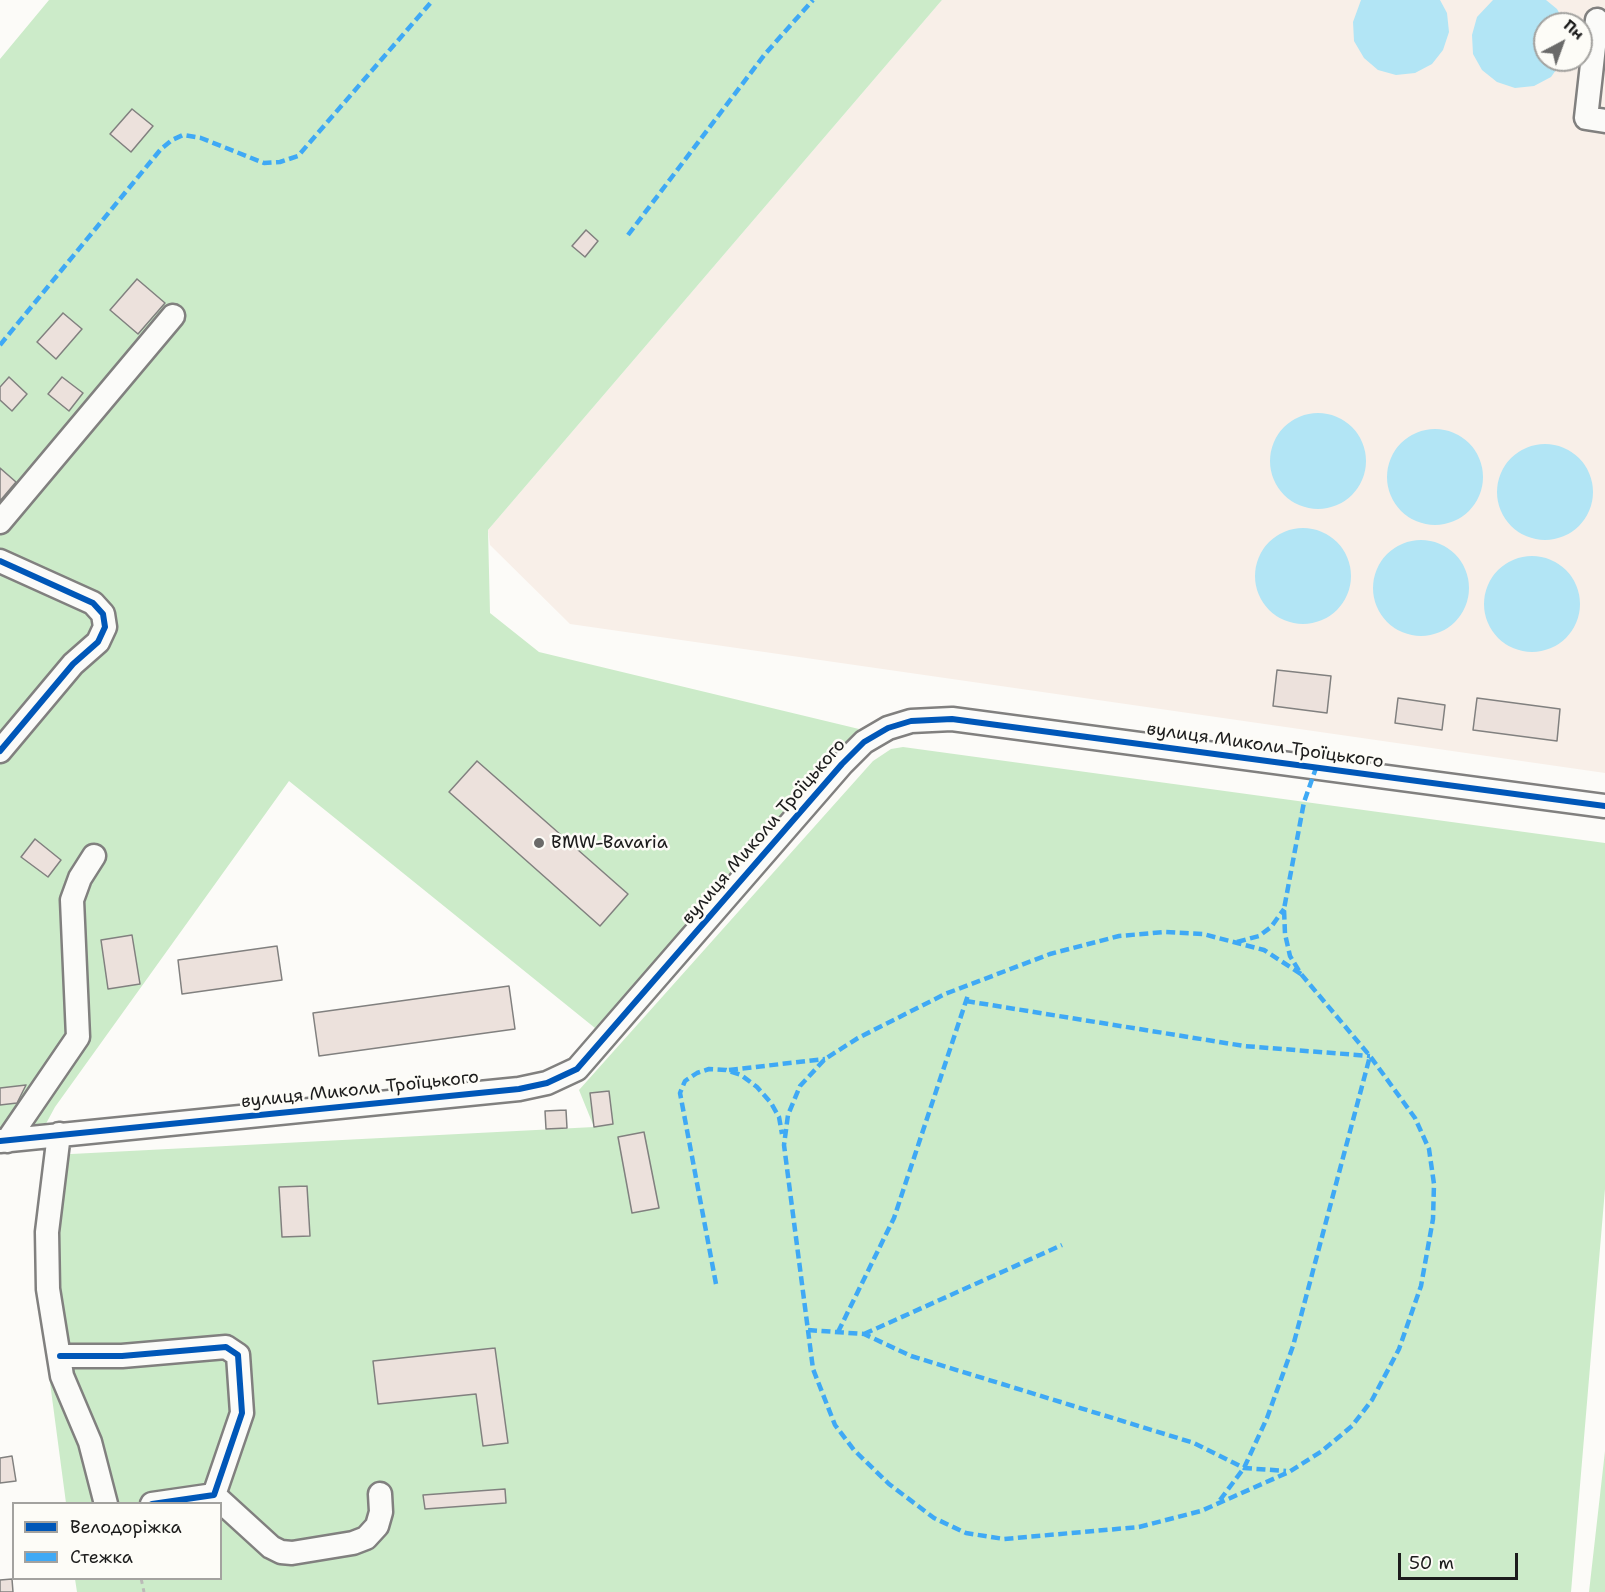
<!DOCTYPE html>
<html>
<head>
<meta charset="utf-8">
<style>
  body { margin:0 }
  #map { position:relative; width:1605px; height:1592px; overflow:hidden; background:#fcfbf8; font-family:"Shantell Sans",sans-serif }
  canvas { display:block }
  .legend { position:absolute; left:12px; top:1502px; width:210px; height:78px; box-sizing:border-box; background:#fdfcf7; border:2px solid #a3a29f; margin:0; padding:8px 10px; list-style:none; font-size:18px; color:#1c1c1c }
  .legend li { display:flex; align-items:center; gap:12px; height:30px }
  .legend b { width:30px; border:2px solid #a3a29f }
  .north { position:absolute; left:1533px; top:12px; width:60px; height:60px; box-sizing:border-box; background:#fdfcf7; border:2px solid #a3a29f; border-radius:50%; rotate:41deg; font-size:16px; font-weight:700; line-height:24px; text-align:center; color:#1c1c1c }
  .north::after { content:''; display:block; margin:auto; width:21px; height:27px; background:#6a6a69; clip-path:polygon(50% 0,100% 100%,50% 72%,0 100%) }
  .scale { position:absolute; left:1398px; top:1553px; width:120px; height:27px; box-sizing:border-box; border:3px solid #1c1c1c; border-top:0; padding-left:8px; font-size:18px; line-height:21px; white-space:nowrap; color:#1c1c1c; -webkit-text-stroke:4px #fdfcf7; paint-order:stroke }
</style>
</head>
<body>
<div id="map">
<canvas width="1605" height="1592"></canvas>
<ul class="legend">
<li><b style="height:8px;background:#0057b8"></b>Велодоріжка</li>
<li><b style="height:8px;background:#3fa9f5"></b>Стежка</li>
</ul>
<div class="north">Пн</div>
<div class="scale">50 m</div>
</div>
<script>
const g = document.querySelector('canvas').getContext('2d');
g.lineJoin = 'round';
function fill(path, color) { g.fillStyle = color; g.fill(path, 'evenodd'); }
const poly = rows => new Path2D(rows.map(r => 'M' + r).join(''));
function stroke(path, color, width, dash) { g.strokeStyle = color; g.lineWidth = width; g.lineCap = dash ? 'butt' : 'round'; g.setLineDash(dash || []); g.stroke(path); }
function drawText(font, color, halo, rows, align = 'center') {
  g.font = font + ' "Shantell Sans",sans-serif'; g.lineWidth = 5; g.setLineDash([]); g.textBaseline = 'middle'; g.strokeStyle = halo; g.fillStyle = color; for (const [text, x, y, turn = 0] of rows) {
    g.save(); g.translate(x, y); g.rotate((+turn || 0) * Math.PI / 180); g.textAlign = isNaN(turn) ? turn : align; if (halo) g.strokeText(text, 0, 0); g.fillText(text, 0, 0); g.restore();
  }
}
fill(poly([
  [942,0,1605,0,1605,773,570,624,490,545,488,530],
  [1545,24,1581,24,1581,60,1545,60]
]), '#f8efe8');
fill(poly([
  [49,0,942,0,488,530,490,613,539,652,859,729,595,1028,289,781,55,1107,42,1131,0,1137,0,59],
  [903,747,1605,843,1605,1189,1571,1592,77,1592,75,1579,220,1578,220,1504,66,1503,49,1375,52,1155,594,1127,579,1090,873,761,891,749],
  [1605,1451,1605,1592,1589,1592]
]), '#ccebc9');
fill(poly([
  [1361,0,1440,0,1447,13,1449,32,1443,50,1432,64,1415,73,1396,75,1378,70,1364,58,1354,41,1353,22],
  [1493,0,1546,0,1557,9,1565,24,1545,24,1545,60,1563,60,1551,77,1534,86,1515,88,1497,82,1482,70,1473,54,1472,35,1477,17],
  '1270 461a48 48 0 1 1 96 0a48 48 0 1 1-96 0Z',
  '1387 477a48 48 0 1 1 96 0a48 48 0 1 1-96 0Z',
  '1497 492a48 48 0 1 1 96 0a48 48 0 1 1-96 0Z',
  '1255 576a48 48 0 1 1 96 0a48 48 0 1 1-96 0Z',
  '1373 588a48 48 0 1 1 96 0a48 48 0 1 1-96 0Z',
  '1484 604a48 48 0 1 1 96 0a48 48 0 1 1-96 0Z'
]), '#b2e5f5');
const building = poly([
  [132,109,153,126,131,152,110,134,132,109],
  [586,230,598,241,585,257,572,246,586,230],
  [137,279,165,303,138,334,110,310,137,279],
  [63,313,82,329,56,359,37,342,63,313],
  [9,377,27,394,12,411,0,400,0,387,9,377],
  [62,377,83,393,69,411,48,394,62,377],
  [0,468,16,482,0,501,0,468],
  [1277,670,1331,676,1327,713,1273,706,1277,670],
  [1398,698,1445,705,1442,730,1395,723,1398,698],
  [1477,698,1560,709,1557,741,1473,730,1477,698],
  [477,761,628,894,600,926,449,792,477,761],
  [35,839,61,860,48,877,21,857,35,839],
  [132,935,140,984,108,989,101,940,132,935],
  [277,946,282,980,182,994,178,960,277,946],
  [509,986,515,1029,319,1056,313,1013,509,986],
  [26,1085,17,1103,0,1105,0,1088,26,1085],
  [609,1091,613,1124,594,1127,590,1093,609,1091],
  [566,1110,567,1128,546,1129,545,1111,566,1110],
  [644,1132,659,1208,632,1213,618,1137,644,1132],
  [307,1186,310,1236,282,1237,279,1187,307,1186],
  [495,1348,508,1443,483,1446,476,1394,378,1404,373,1361,495,1348],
  [12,1456,16,1481,0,1483,0,1458,12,1456],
  [505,1489,506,1503,425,1509,423,1495,505,1489],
  [12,1579,13,1592,0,1592,0,1580,12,1579]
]);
fill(building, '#ece1dc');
stroke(building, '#81807f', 1.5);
const minor = poly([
  [1597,20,1586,118,1605,121],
  [0,522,173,316],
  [0,561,93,603,103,614,105,627,98,642,73,664,0,751],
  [59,1134,47,1232,48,1289,62,1376,90,1442,106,1504],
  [0,1141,519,1089,547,1083,577,1069,842,764,864,742,888,728,911,721,952,719,1605,806],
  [7,1141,78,1037,72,900,80,878,94,856],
  [60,1356,122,1356,226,1347,238,1355,242,1413,214,1495,152,1504],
  [214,1495,271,1547,281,1552,292,1553,353,1543,366,1538,377,1526,381,1512,380,1494]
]);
stroke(minor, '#81807f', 27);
stroke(poly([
  [141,1578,144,1592]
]), '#bbbab8', 3, [6, 4.5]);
stroke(minor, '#fbfbf9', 22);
stroke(poly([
  [628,235,765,54,813,0],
  [0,345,161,149,172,140,183,135,201,138,264,163,280,162,298,156,433,0],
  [1237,942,1259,936,1271,927,1284,909],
  [1301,974,1264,950,1203,934,1165,932,1119,936,1050,954,945,994,858,1038,825,1059,800,1086,788,1115,784,1145,813,1369,835,1425,854,1450,889,1484,934,1518,966,1533,1004,1539,1139,1527,1201,1511,1289,1472,1322,1451,1352,1426,1372,1400,1399,1349,1421,1286,1433,1219,1434,1184,1429,1149,1415,1118,1370,1056,1301,974,1290,956,1285,934,1284,909,1304,802,1316,768],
  [966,1001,1244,1046,1370,1056],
  [729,1070,825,1059],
  [716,1284,680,1093,685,1081,697,1073,709,1069,726,1070,741,1075,757,1087,771,1103,779,1117,782,1134],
  [808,1330,864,1334,911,1356,1194,1443,1244,1468,1286,1471],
  [838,1332,894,1218,968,995],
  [864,1334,1062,1245],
  [1220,1500,1244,1468,1267,1418,1293,1346,1370,1056]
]), '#3fa9f5', 4.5, [9, 4.5]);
stroke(poly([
  [0,561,93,603,103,614,105,627,98,642,73,664,0,751],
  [0,1141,519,1089,547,1083,577,1069,842,764,864,742,888,728,911,721,952,719,1605,806],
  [60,1356,122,1356,226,1347,238,1355,242,1413,214,1495,152,1504]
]), '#0057b8', 6);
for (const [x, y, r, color] of [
  [539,843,6,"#6a6a69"]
]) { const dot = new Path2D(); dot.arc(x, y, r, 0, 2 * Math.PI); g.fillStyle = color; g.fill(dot); stroke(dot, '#fdfcf7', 2); }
drawText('18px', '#1c1c1c', '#fdfcf7', [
  ["вулиця Миколи Троїцького",1265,746,8],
  ["вулиця Миколи Троїцького",764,832,-49],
  ["вулиця Миколи Троїцького",360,1090,-6]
]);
drawText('18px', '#1c1c1c', '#fdfcf7', [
  ["BMW-Bavaria",551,843]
], 'left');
</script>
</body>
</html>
